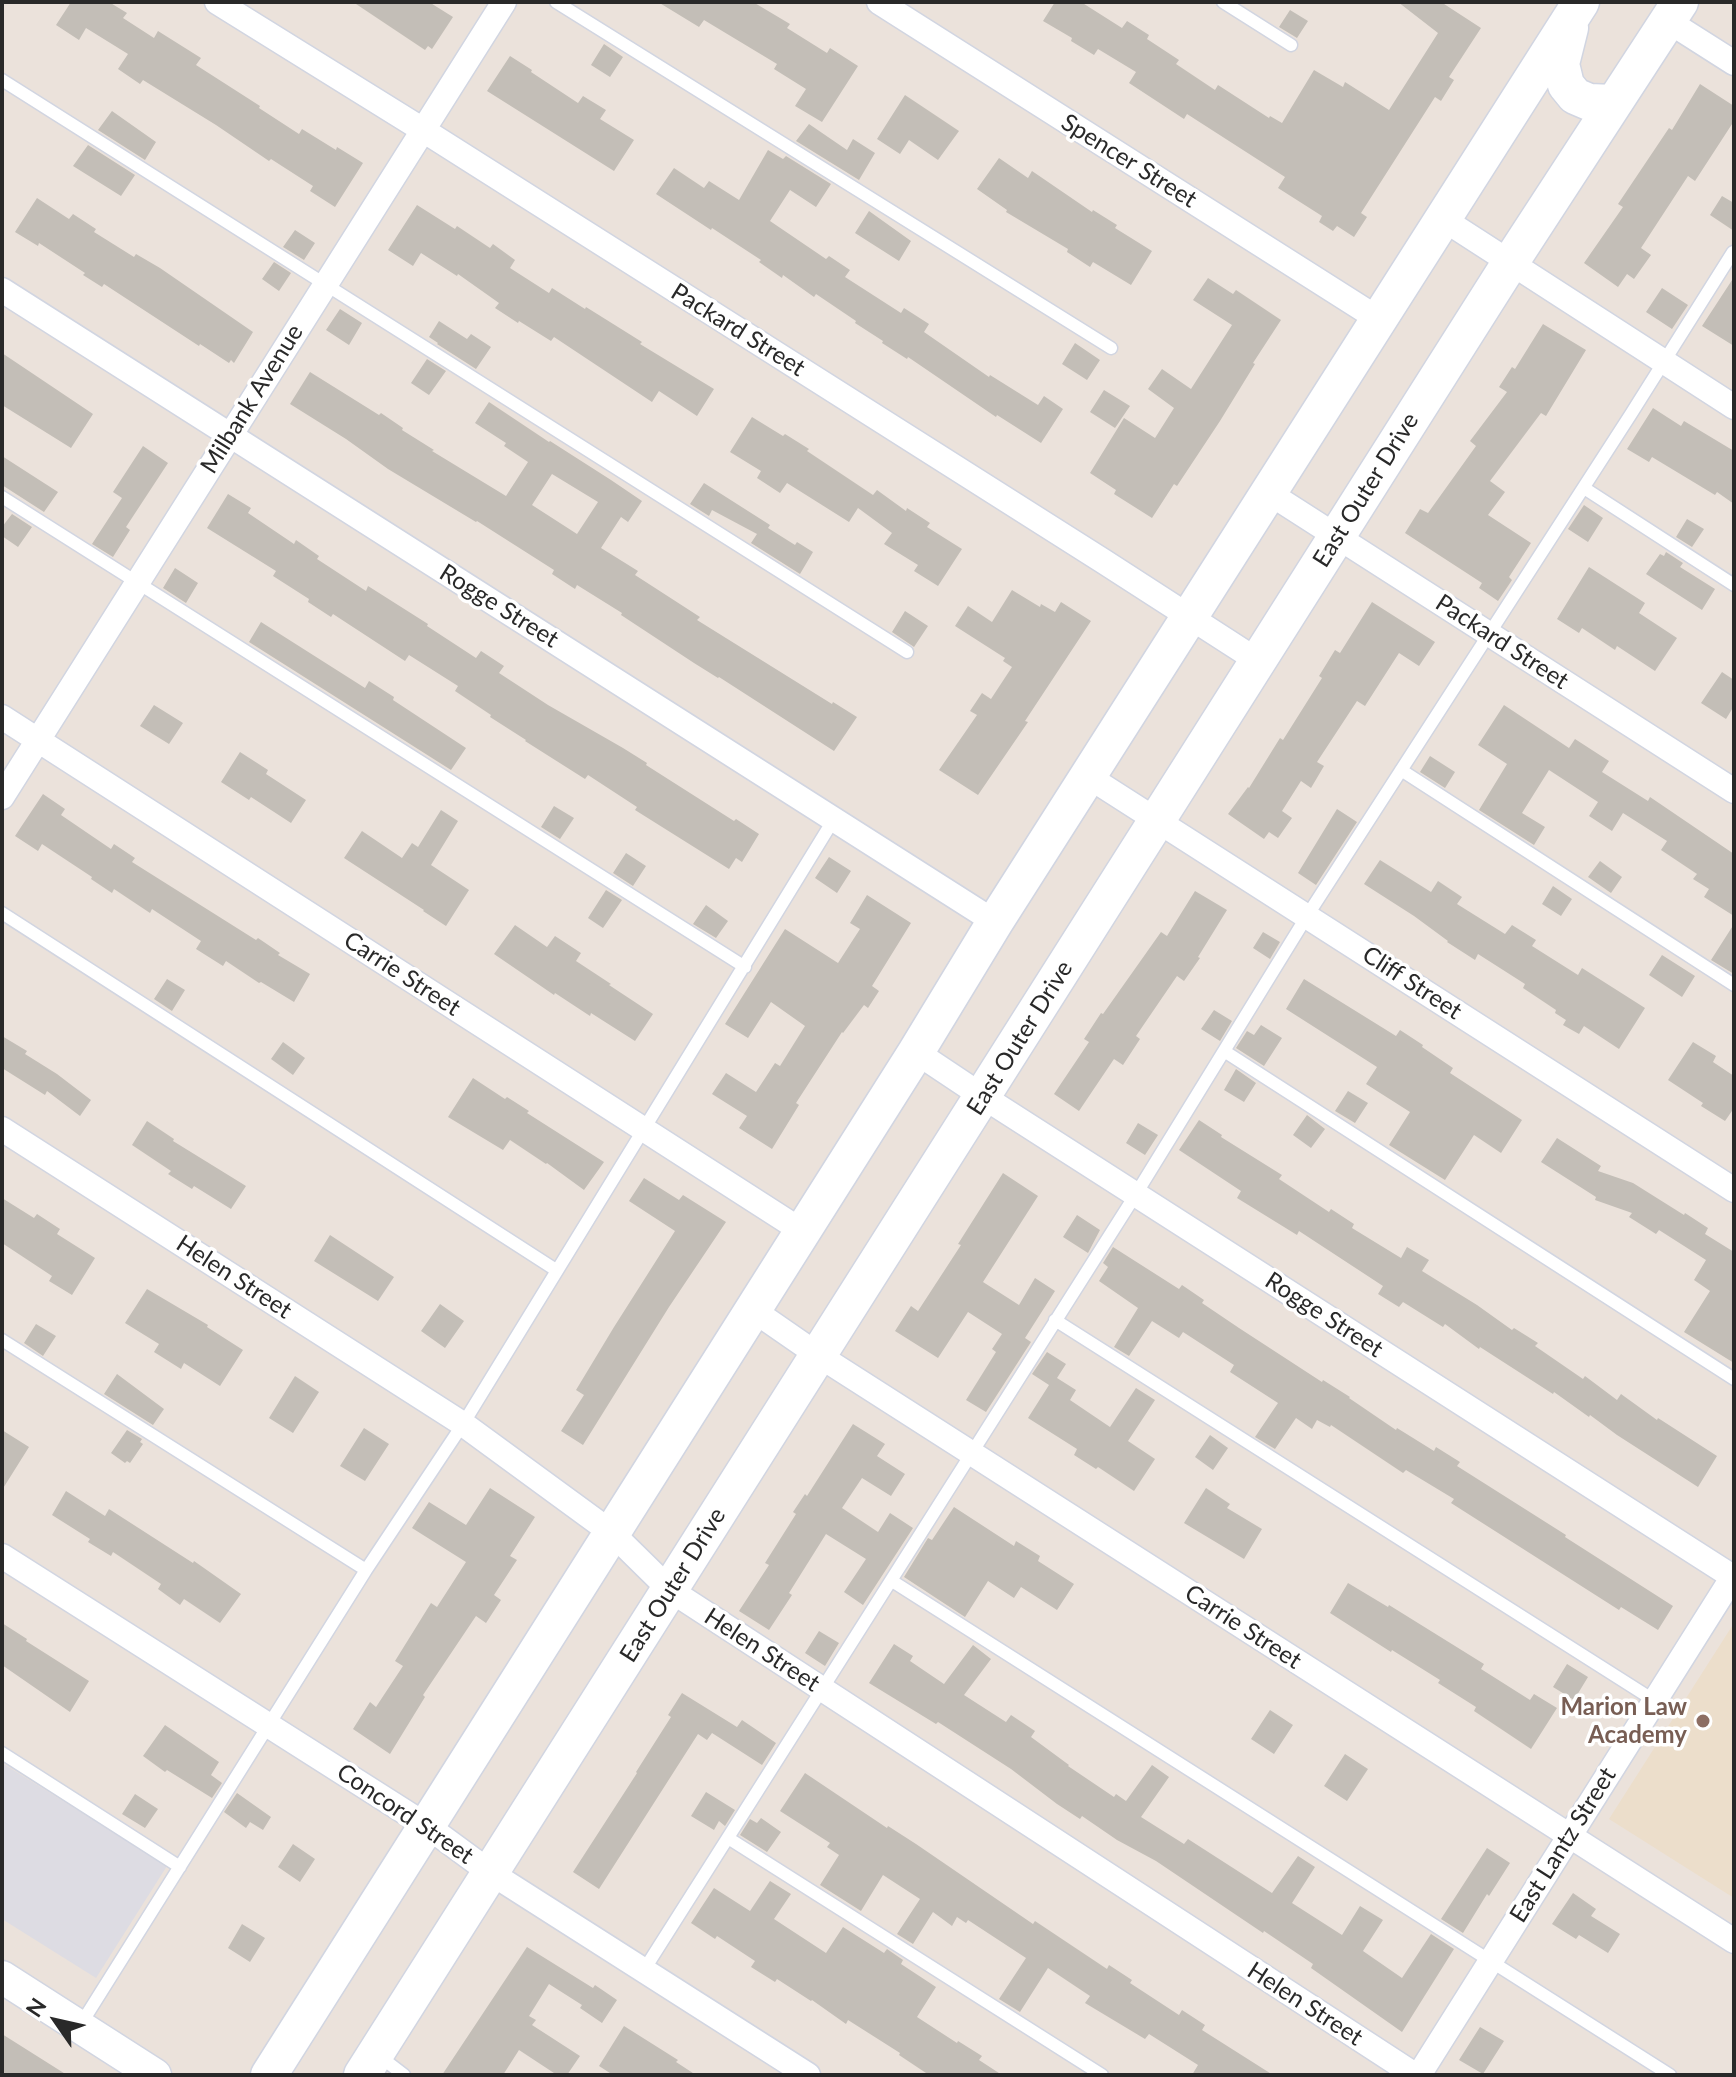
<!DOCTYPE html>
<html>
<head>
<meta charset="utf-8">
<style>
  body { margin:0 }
  #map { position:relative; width:1736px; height:2077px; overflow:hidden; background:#ebe2db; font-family:Lato,sans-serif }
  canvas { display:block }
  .frame { position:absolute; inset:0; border:4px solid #292929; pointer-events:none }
  .north { position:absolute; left:16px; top:1981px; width:80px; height:80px; -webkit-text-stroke:6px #fff; paint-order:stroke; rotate:304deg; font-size:22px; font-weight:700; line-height:32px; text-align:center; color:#292929 }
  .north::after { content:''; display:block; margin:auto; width:28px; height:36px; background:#292929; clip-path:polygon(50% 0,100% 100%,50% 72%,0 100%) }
</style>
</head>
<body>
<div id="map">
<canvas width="1736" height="2077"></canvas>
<div class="frame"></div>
<div class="north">N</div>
</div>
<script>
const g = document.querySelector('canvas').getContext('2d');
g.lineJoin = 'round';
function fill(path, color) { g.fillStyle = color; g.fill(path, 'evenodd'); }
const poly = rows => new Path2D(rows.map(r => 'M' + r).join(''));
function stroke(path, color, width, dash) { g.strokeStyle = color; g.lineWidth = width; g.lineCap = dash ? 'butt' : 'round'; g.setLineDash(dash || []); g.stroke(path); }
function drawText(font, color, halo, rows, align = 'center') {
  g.font = font + ' Lato,sans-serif'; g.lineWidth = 7; g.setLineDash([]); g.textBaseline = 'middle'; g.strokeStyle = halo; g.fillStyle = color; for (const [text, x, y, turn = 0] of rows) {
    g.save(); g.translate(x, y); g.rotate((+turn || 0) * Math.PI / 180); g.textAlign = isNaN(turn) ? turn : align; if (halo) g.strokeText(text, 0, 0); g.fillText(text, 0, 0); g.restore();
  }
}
fill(poly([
  [2,1763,167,1866,96,1978,2,1919]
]), '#dddce3');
fill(poly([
  [1734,1623,1734,1898,1609,1819]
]), '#ecdecb');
fill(poly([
  [71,2,109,2,127,13,123,18,154,38,158,31,201,58,196,65,260,106,259,108,299,134,302,129,336,150,337,147,363,163,335,207,310,191,313,186,271,159,269,161,216,125,143,80,140,84,118,69,128,54,86,28,79,40,56,25],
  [353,2,429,2,453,17,432,49,428,46,425,50],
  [658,2,753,2,790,24,787,28,827,53,830,48,858,66,822,122,795,106,806,89,774,69,777,64,704,20,699,27],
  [1055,2,1081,2,1122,28,1127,21,1149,35,1147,39,1179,60,1176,64,1215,90,1218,85,1269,118,1270,116,1282,123,1314,70,1343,87,1345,82,1389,110,1438,33,1398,2,1441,2,1481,28,1449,77,1454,80,1441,101,1435,97,1361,213,1367,217,1354,237,1337,226,1333,231,1319,222,1322,216,1278,188,1285,177,1187,114,1184,119,1129,83,1136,72,1098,49,1094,55,1071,41,1072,38,1043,21],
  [1290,10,1308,21,1297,38,1279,27],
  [604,44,623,57,610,77,591,65],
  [510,56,532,70,531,72,578,103,583,96,606,110,600,119,634,140,614,171,487,91],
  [1700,84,1734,106,1734,121,1695,181,1688,176,1641,248,1651,255,1634,279,1627,274,1618,287,1584,263,1623,207,1618,204,1669,128,1672,130],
  [905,95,959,131,938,160,909,140,900,154,877,139],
  [112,111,156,142,145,160,98,130],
  [809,124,847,150,853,139,875,153,859,180,796,141],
  [88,145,135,175,121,196,73,166],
  [768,150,783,159,786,156,831,184,816,207,790,190,770,221,826,259,829,256,850,270,845,277,901,313,904,308,929,324,924,332,989,377,990,375,1038,405,1044,396,1063,409,1041,443,997,415,996,417,908,357,907,359,882,343,883,341,855,323,856,321,816,294,814,297,783,275,782,278,759,262,761,260,712,228,711,230,656,194,674,168,704,188,709,181,739,200],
  [999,158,1028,178,1032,171,1092,212,1093,210,1117,225,1115,228,1152,251,1131,285,1093,262,1090,267,1067,252,1068,249,1006,212,1007,210,977,189],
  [1722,196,1734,203,1734,231,1710,215],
  [37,198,69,219,73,214,96,229,94,232,134,257,136,254,160,268,253,332,234,363,231,360,229,363,200,344,199,346,104,284,102,287,83,275,85,273,39,243,38,246,15,232],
  [417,205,455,229,457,226,490,248,493,244,515,260,510,268,549,293,552,288,585,309,586,307,642,342,640,344,714,389,697,416,659,391,652,402,554,337,551,341,519,321,518,323,495,308,499,303,458,274,457,276,421,253,413,266,388,250],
  [869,211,911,241,899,261,855,233],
  [295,230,315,243,304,260,283,247],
  [274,262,291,273,279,291,262,279],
  [1734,277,1734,346,1702,326],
  [1208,278,1233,294,1236,290,1281,320,1253,363,1255,364,1220,421,1177,486,1174,484,1152,518,1114,494,1116,490,1090,473,1124,418,1155,438,1174,408,1148,389,1162,369,1191,389,1232,325,1193,300],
  [1662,288,1688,305,1672,329,1646,312],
  [340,309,362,323,349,345,326,330],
  [439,321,467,339,471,334,491,347,476,369,437,344,438,343,429,337],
  [1543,324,1586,350,1546,416,1541,413,1490,481,1505,492,1488,515,1531,543,1509,577,1512,580,1498,601,1479,588,1482,583,1405,533,1420,509,1428,513,1476,446,1470,441,1507,392,1499,387,1512,367,1515,369],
  [1075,343,1100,360,1087,380,1062,364],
  [2,353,93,414,71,448,2,405],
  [427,359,446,371,429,395,411,383],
  [310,372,379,415,381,413,403,428,402,430,434,450,432,451,506,496,528,462,504,446,506,443,475,423,489,402,549,442,550,441,611,480,642,501,628,522,621,517,601,548,638,571,635,575,700,617,697,620,832,704,833,702,857,717,834,751,719,677,718,678,694,663,621,615,622,613,577,585,575,589,552,574,554,570,477,521,476,522,388,469,346,439,290,404],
  [552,474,598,502,577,534,532,505],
  [1104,390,1130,406,1115,428,1090,412],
  [1653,408,1681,426,1684,421,1734,451,1734,504,1717,492,1715,495,1652,457,1649,462,1627,449],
  [752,417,783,436,785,434,809,449,807,451,873,495,877,490,906,511,907,508,930,523,927,527,962,549,938,586,914,571,918,565,884,544,892,533,858,508,849,522,787,483,780,493,757,478,761,471,730,452],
  [143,446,168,463,126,527,130,530,113,557,92,544,122,498,113,492],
  [2,456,58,492,44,512,2,485],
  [704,483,770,525,768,528,795,545,797,542,813,552,800,574,751,543,757,534,712,510,709,516,690,504],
  [228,494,251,508,248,513,294,544,296,540,319,556,317,559,366,591,368,586,428,624,427,626,476,658,481,651,504,666,499,673,548,705,623,748,647,763,646,765,734,821,736,819,759,834,742,862,736,858,729,869,635,810,637,807,588,775,585,779,525,741,526,740,490,717,491,715,455,691,458,686,409,655,405,661,333,614,331,617,308,602,309,599,273,576,276,571,207,528],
  [1584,505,1603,518,1588,542,1568,529],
  [12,514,32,527,18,547,2,536,2,527],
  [1687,519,1704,529,1692,547,1676,537],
  [1666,552,1683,563,1680,567,1715,589,1702,610,1646,574,1660,554,1664,556],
  [1589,567,1645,603,1639,613,1677,638,1655,671,1617,646,1615,650,1582,628,1579,633,1557,619],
  [175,568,198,583,186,603,163,588],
  [1012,590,1040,607,1041,604,1055,612,1061,602,1091,621,1025,721,1028,722,978,795,939,770,977,715,970,711,982,693,991,699,1012,667,1003,661,1005,658,955,626,968,606,992,622],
  [1372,602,1435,642,1419,666,1399,653,1365,706,1357,701,1317,762,1324,766,1311,788,1301,781,1282,811,1292,818,1278,838,1269,832,1264,839,1228,814,1248,787,1249,788,1280,738,1283,740,1322,678,1319,676,1335,650,1340,653],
  [905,611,928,626,914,647,892,632],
  [261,622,365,688,369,681,394,697,393,700,466,748,451,770,249,642],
  [1722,672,1734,680,1734,706,1726,719,1701,703],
  [154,705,183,723,169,744,140,726],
  [1504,705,1569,748,1575,739,1609,761,1602,772,1648,801,1650,797,1734,854,1734,916,1704,897,1709,889,1693,879,1697,874,1661,850,1667,841,1623,813,1612,831,1589,816,1598,802,1549,770,1522,813,1545,827,1534,845,1479,810,1507,764,1478,745],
  [240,752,268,770,266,774,306,800,291,823,251,797,249,800,221,782],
  [1430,756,1455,772,1445,788,1420,772],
  [43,794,65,809,61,815,111,849,114,844,135,858,132,862,256,940,258,938,280,953,278,955,310,974,294,1002,261,982,259,983,226,961,223,966,196,949,201,941,152,909,150,913,114,889,112,893,91,879,92,877,42,844,38,851,15,836],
  [554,806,574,818,560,839,541,827],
  [1337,809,1357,822,1316,885,1298,873],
  [441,810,458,821,431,865,469,890,446,926,423,911,424,910,344,858,362,831,402,858,412,843,418,847],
  [626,853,646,866,633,886,613,873],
  [829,857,851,871,837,893,815,878],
  [1380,860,1431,892,1438,881,1462,897,1457,904,1505,934,1512,925,1536,940,1532,946,1578,975,1582,968,1645,1008,1619,1049,1584,1026,1579,1034,1563,1025,1566,1020,1555,1013,1556,1010,1523,988,1525,984,1478,954,1475,960,1447,942,1448,941,1414,916,1364,884],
  [1600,861,1622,877,1611,893,1588,877],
  [1553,886,1572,899,1561,916,1542,904],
  [606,890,622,900,603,928,588,918],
  [1195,891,1227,910,1198,957,1200,958,1184,981,1177,976,1136,1036,1140,1039,1123,1065,1114,1059,1079,1111,1054,1094,1089,1042,1084,1039,1101,1013,1103,1014,1161,932,1167,936],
  [867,895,911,923,872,986,879,991,868,1008,864,1005,843,1033,842,1032,796,1103,799,1105,772,1149,739,1128,747,1116,712,1094,726,1073,756,1092,775,1063,780,1066,805,1026,771,1002,748,1038,725,1024,785,929,838,963,860,929,850,923],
  [706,905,728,921,716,938,693,924],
  [1734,924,1734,974,1711,960],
  [515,925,547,947,555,936,581,953,576,961,611,984,609,985,653,1014,635,1041,591,1013,590,1016,555,993,554,995,494,954],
  [1263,932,1280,942,1270,959,1253,948],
  [1662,955,1695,976,1682,997,1649,975],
  [167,979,185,990,172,1011,154,999],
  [1304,979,1396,1036,1400,1030,1423,1045,1422,1047,1453,1068,1450,1073,1522,1120,1501,1153,1474,1135,1445,1180,1389,1145,1410,1112,1366,1084,1377,1067,1286,1009],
  [1214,1010,1232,1021,1220,1041,1201,1029],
  [1261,1025,1282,1038,1264,1066,1236,1048,1247,1031,1254,1035],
  [2,1036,27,1051,25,1054,57,1074,91,1100,80,1116,47,1091,45,1095,2,1068],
  [283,1042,305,1058,293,1075,271,1059],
  [1693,1042,1716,1056,1713,1062,1734,1076,1734,1108,1725,1121,1701,1106,1703,1103,1668,1080],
  [1236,1069,1256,1083,1244,1102,1224,1090],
  [473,1078,505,1099,507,1097,529,1111,527,1113,604,1162,584,1190,547,1163,546,1164,510,1140,503,1150,448,1117],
  [1348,1091,1368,1103,1355,1123,1335,1111],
  [1307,1115,1325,1129,1311,1148,1293,1135],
  [1199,1120,1222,1135,1221,1137,1282,1175,1279,1179,1329,1212,1331,1209,1354,1224,1352,1228,1401,1258,1407,1247,1429,1260,1422,1271,1477,1305,1512,1330,1514,1328,1538,1343,1535,1346,1583,1379,1585,1376,1617,1400,1621,1394,1657,1420,1658,1418,1717,1456,1698,1487,1617,1435,1590,1415,1589,1417,1554,1392,1553,1394,1480,1347,1479,1349,1445,1324,1443,1327,1403,1302,1399,1307,1378,1294,1383,1286,1299,1231,1297,1235,1237,1198,1241,1191,1179,1150],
  [147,1121,174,1139,173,1141,246,1186,231,1209,194,1186,192,1189,168,1174,171,1171,132,1145],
  [1138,1123,1158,1135,1145,1155,1126,1143],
  [1557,1138,1601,1166,1598,1171,1633,1183,1684,1215,1685,1213,1708,1228,1705,1234,1734,1252,1734,1363,1684,1332,1710,1291,1694,1280,1706,1260,1659,1230,1656,1234,1629,1217,1632,1213,1595,1200,1596,1197,1541,1162],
  [1003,1173,1038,1196,983,1282,1019,1305,1035,1278,1055,1291,1025,1338,1031,1342,986,1412,966,1400,996,1352,992,1349,1002,1334,968,1312,938,1358,895,1331,911,1306,918,1311,961,1245,958,1244],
  [644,1178,679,1200,683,1195,726,1222,669,1307,583,1445,561,1431,584,1395,576,1390,614,1327,675,1231,629,1201],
  [2,1198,34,1218,37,1214,60,1229,57,1234,95,1258,72,1295,49,1281,52,1276,2,1243],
  [1077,1215,1100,1230,1088,1253,1063,1237],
  [330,1235,394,1277,378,1301,314,1261],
  [1113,1247,1179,1289,1182,1285,1204,1300,1202,1303,1239,1328,1322,1382,1323,1380,1350,1397,1349,1398,1396,1430,1397,1428,1434,1451,1436,1447,1460,1462,1457,1466,1566,1535,1565,1537,1673,1606,1658,1630,1621,1607,1619,1610,1451,1503,1454,1499,1406,1470,1403,1473,1331,1425,1330,1427,1317,1420,1312,1429,1296,1418,1275,1449,1255,1437,1278,1403,1230,1372,1234,1365,1183,1332,1179,1338,1152,1321,1129,1356,1114,1347,1138,1308,1099,1281,1108,1267,1103,1263],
  [147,1289,208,1325,207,1327,243,1350,220,1386,184,1363,181,1369,154,1352,159,1344,125,1323],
  [440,1304,464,1321,445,1348,421,1331],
  [36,1324,56,1336,43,1356,24,1343],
  [1047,1352,1066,1364,1057,1378,1076,1390,1070,1400,1110,1427,1136,1388,1155,1400,1128,1441,1155,1459,1134,1491,1098,1467,1096,1469,1074,1455,1077,1449,1028,1418,1049,1385,1032,1374],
  [117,1374,164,1409,153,1425,104,1394],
  [295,1376,319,1392,293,1433,269,1418],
  [853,1424,885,1444,877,1456,905,1474,891,1496,862,1478,842,1508,878,1532,890,1513,913,1528,863,1605,844,1592,866,1559,826,1534,789,1593,792,1595,769,1630,739,1611,769,1565,765,1563,796,1514,793,1512,805,1494,807,1496],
  [364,1428,389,1444,365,1481,340,1466],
  [2,1430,29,1447,2,1490],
  [127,1430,142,1439,140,1442,143,1444,130,1463,127,1461,125,1463,111,1453],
  [1210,1435,1228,1448,1213,1470,1195,1457],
  [490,1488,535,1517,510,1556,517,1560,494,1595,501,1600,486,1623,476,1616,423,1695,425,1697,390,1754,353,1729,370,1702,376,1707,403,1666,395,1661,431,1603,437,1607,466,1562,412,1528,429,1502,466,1525],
  [1206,1488,1230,1504,1227,1508,1262,1529,1244,1559,1184,1523],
  [66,1491,105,1516,109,1509,193,1563,194,1561,241,1594,220,1623,184,1599,180,1605,158,1589,161,1584,113,1552,111,1556,88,1542,90,1539,52,1515],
  [954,1507,1014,1546,1016,1541,1040,1556,1038,1561,1074,1584,1057,1610,1021,1587,1014,1598,988,1581,965,1617,904,1577,928,1538,932,1540],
  [1348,1583,1388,1607,1389,1605,1484,1664,1481,1669,1530,1700,1534,1694,1557,1708,1531,1749,1474,1711,1476,1707,1438,1683,1440,1680,1392,1650,1391,1652,1330,1613],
  [2,1623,27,1639,26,1641,89,1681,70,1712,2,1665],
  [819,1631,839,1643,825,1666,805,1653],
  [894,1644,913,1656,910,1661,944,1684,973,1645,991,1659,964,1695,1006,1722,1011,1715,1035,1731,1031,1737,1069,1765,1068,1766,1114,1797,1116,1794,1126,1801,1152,1765,1169,1777,1141,1817,1184,1844,1188,1839,1272,1893,1298,1856,1315,1867,1292,1903,1342,1935,1360,1906,1383,1920,1363,1951,1402,1978,1431,1934,1454,1949,1402,2032,1311,1968,1313,1964,1264,1931,1263,1933,1156,1861,1117,1840,1082,1816,1080,1819,1057,1804,1011,1769,938,1722,936,1724,869,1683],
  [1567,1664,1588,1677,1574,1700,1553,1687],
  [682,1693,737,1727,742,1720,776,1743,762,1765,712,1733,707,1740,698,1734,599,1889,573,1872,637,1773,636,1772,671,1717,668,1715],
  [1270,1710,1293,1725,1274,1754,1251,1739],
  [165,1725,219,1762,211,1775,222,1783,212,1798,167,1770,165,1772,143,1756],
  [1345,1754,1368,1769,1347,1801,1324,1786],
  [805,1773,887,1828,888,1826,916,1844,1033,1924,1035,1921,1107,1969,1109,1965,1132,1980,1130,1983,1179,2015,1182,2010,1205,2025,1202,2030,1273,2075,1192,2075,1198,2065,1149,2034,1145,2039,1085,2003,1090,1996,1048,1968,1020,2012,999,1999,1026,1958,968,1920,966,1923,957,1917,952,1926,933,1912,913,1944,897,1934,920,1899,883,1875,861,1911,820,1885,839,1855,827,1847,830,1843,780,1811],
  [706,1792,735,1810,725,1826,719,1821,714,1830,691,1816],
  [237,1793,271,1817,263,1830,250,1822,246,1828,224,1812],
  [135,1794,158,1809,145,1828,122,1814],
  [761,1818,781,1832,767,1852,740,1835,750,1819,757,1823],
  [293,1844,315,1859,300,1882,278,1867],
  [1487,1848,1510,1863,1489,1896,1487,1894,1463,1933,1441,1919],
  [770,1881,791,1894,774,1919,826,1953,843,1927,884,1953,887,1949,903,1960,901,1964,936,1987,917,2017,957,2043,958,2041,982,2056,979,2060,1002,2075,929,2075,899,2055,900,2053,848,2020,846,2024,812,2000,811,2001,777,1979,775,1982,751,1967,755,1961,717,1936,715,1939,691,1923,714,1888,750,1911],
  [1573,1893,1596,1909,1591,1916,1620,1934,1608,1953,1579,1935,1576,1939,1552,1924],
  [242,1924,265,1938,250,1962,228,1948],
  [527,1947,593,1988,595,1985,617,2000,602,2023,580,2008,582,2005,549,1984,529,2016,536,2020,532,2025,580,2056,567,2075,557,2075,519,2050,503,2075,442,2075],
  [624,2026,678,2060,676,2062,696,2075,613,2075,599,2066],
  [1480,2027,1504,2041,1483,2074,1459,2060],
  [2,2034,67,2075,2,2075]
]), '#c3beb7');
const service = poly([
  [556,2,1111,348],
  [1223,2,1291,45],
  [2,80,907,652],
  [1584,488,1734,585],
  [2,497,745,967],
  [1401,770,1734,985],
  [2,913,556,1270],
  [1224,1051,1734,1379],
  [1055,1320,1655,1701],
  [2,1340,366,1570],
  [892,1581,1670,2075],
  [2,1753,180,1867],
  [728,1838,1102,2075],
  [644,1970,1136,1194,1307,916,1631,414,1733,252],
  [81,2024,366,1570,463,1424,834,819],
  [378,2055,404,2075]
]);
const minor = poly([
  [217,2,423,130,1103,561,1258,661],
  [879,2,1380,320],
  [1668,21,1734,63],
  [1443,219,1734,407],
  [2,290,995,922],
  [1269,493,1734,791],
  [2,717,802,1231],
  [1089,777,1734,1190],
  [2,797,504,2],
  [916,1052,982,1096,1733,1577],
  [2,1129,463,1424,612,1533,670,1590,1415,2075],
  [753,1310,818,1355,1734,1941],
  [2,1556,427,1826,491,1873,808,2075],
  [1419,2075,1734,1575]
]);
const tertiary = poly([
  [2,1977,155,2075]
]);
const secondary = poly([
  [1570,28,1561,64,1566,85,1575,96,1589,102,1614,103],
  [269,2075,916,1052,995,922,1581,2],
  [362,2075,1510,263,1680,2]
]);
stroke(service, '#d1d5e1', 15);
stroke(minor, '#d1d5e1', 27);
stroke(tertiary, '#d1d5e1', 35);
stroke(secondary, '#d1d5e1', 39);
stroke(service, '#fff', 12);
stroke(minor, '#fff', 24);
stroke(tertiary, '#fff', 32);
stroke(secondary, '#fff', 36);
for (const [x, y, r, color] of [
  [1703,1721,8,"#8d6e63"]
]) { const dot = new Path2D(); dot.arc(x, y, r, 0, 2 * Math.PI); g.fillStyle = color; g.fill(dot); stroke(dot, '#fff', 3); }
drawText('24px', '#292929', '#fff', [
  ["Spencer Street",1129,161,32],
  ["Packard Street",738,330,32],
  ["Milbank Avenue",252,399,-58],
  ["East Outer Drive",1366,490,-58],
  ["Rogge Street",499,606,32],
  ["Packard Street",1502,642,33],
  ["Carrie Street",402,974,33],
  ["Cliff Street",1412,983,33],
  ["East Outer Drive",1020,1038,-58],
  ["Helen Street",234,1277,33],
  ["Rogge Street",1324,1315,33],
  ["East Outer Drive",673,1585,-58],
  ["Carrie Street",1243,1627,33],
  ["Helen Street",762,1650,33],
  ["Concord Street",405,1814,34],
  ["East Lantz Street",1563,1845,-58],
  ["Helen Street",1305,2004,33]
]);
drawText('bold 24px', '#785e54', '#fff', [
  ["Marion Law",1687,1707],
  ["Academy",1687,1735]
], 'right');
</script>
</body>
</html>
